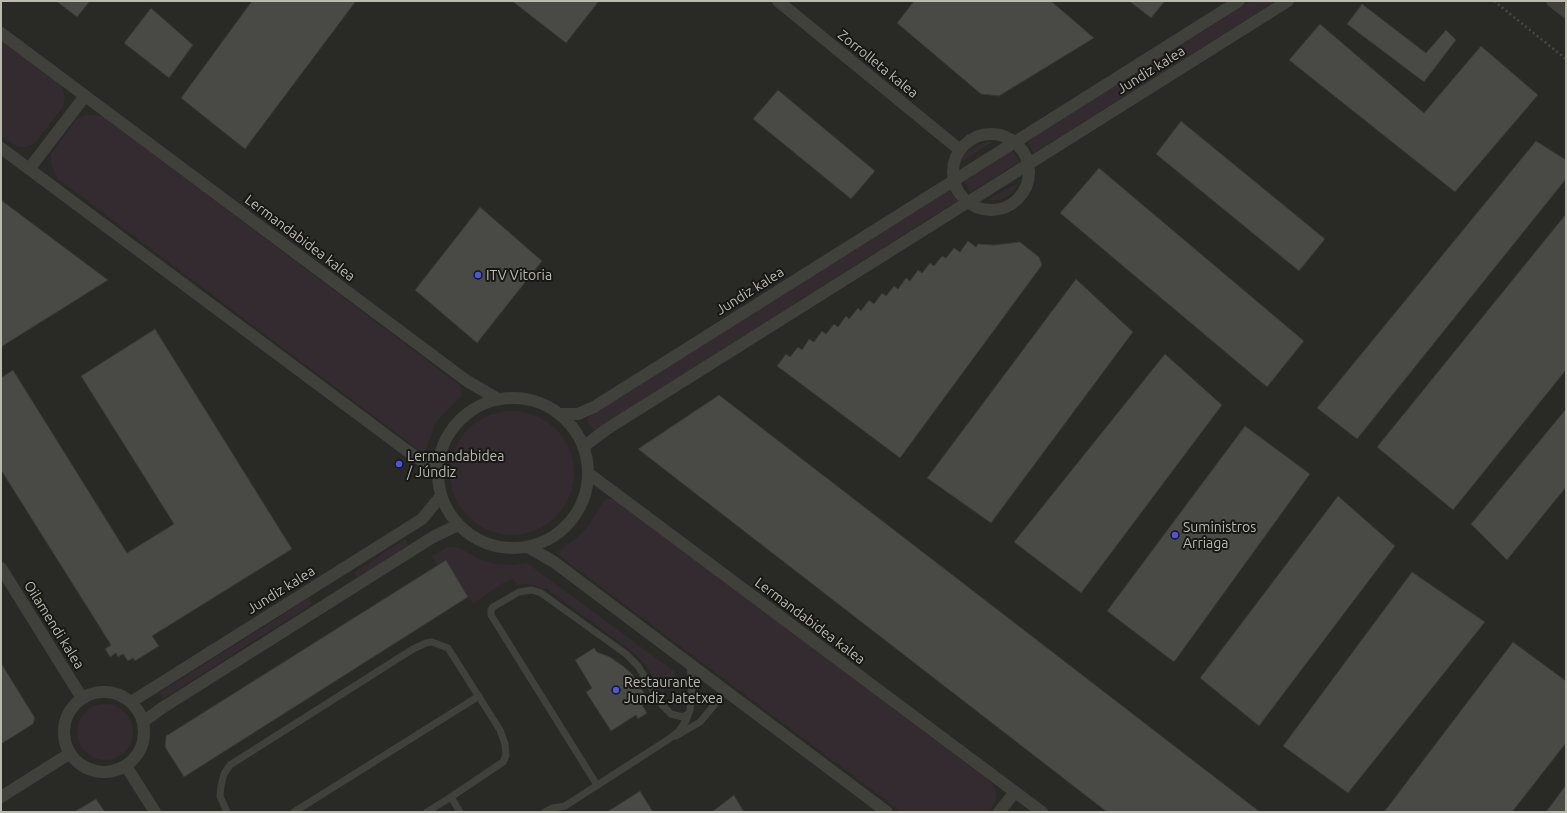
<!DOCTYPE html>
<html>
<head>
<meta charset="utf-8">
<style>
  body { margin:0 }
  #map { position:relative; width:1567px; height:813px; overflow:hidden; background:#1c1c1a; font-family:Ubuntu,sans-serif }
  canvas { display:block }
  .frame { position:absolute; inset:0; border:2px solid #bbbaae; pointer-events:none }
</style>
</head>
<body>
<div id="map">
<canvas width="1567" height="813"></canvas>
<div class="frame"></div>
</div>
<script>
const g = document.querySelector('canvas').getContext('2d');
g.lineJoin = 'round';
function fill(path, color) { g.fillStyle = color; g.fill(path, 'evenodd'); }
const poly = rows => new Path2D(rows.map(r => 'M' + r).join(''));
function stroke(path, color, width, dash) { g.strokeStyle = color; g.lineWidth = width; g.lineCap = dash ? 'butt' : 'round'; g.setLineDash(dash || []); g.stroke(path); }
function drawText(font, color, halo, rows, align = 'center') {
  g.font = font + ' Ubuntu,sans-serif'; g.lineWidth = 4; g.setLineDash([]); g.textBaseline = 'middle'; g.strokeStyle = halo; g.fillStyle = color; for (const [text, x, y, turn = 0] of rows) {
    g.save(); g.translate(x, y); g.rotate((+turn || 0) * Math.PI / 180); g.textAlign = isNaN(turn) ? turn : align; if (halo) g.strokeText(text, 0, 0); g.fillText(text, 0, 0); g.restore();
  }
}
fill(poly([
  [1,1,1566,1,1566,812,1,812]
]), '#292926');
fill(poly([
  [1251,1,1276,1,1034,153,1027,141],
  [1,40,59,83,63,90,65,97,63,107,35,143,26,147,19,147,11,143,1,136],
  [85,115,95,115,104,117,457,383,462,390,462,395,436,422,424,454,57,178,51,163,51,154,76,120],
  [994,141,960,163,963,156,969,151,983,143],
  [1011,151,1017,156,1019,162,971,192,967,187,965,181],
  [1019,182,1014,190,1008,196,999,200,988,200],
  [950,190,957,201,594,431,586,419],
  '450 473a62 62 0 1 1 124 0a62 62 0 1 1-124 0Z',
  [605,499,609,499,617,501,991,782,995,789,996,796,996,801,989,812,902,812,556,553,578,537,588,526],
  [405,539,408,545,357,578,355,572],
  [447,547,454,547,460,548,477,558,494,564,513,565,527,563,675,672,676,680,674,685,662,692,646,666,635,654,546,588,542,590,534,585,526,584,518,586,513,579,503,583,473,604,446,560,437,565,432,556],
  [309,598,312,604,163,699,159,693],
  '77 732a28 28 0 1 1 56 0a28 28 0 1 1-56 0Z'
]), '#342b31');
const building = poly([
  [56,1,90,1,77,17,56,1],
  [252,1,356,1,245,149,181,98,252,1],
  [512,1,599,1,566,43,512,1],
  [914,1,1051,1,1094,38,999,96,981,94,897,23,914,1],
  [1129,1,1165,1,1151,18,1129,1],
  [1362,4,1426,53,1446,30,1456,40,1424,82,1347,24,1362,4],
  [151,8,193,45,169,78,124,43,151,8],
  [1320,24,1424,113,1481,46,1538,95,1455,192,1289,60,1320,24],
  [778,90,875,171,851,199,753,119,778,90],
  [1181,121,1325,239,1299,271,1156,154,1181,121],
  [1536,141,1566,160,1566,179,1357,439,1317,408,1536,141],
  [1099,168,1304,341,1267,387,1060,213,1099,168],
  [1,200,108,280,1,347,1,200],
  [480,207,542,261,477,343,415,290,480,207],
  [1566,214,1566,370,1453,510,1377,447,1566,214],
  [968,241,976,247,978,244,994,245,1020,242,1039,257,1042,265,900,458,777,366,786,354,790,357,798,347,802,350,809,339,814,342,822,331,826,334,834,324,838,327,846,316,849,319,858,308,861,311,869,300,874,304,882,293,886,296,894,286,898,289,906,278,910,281,918,270,922,273,930,263,934,266,942,256,946,258,954,248,960,252,968,241],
  [1076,279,1133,332,991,523,927,478,1076,279],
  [155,329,292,549,152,636,159,646,135,661,133,658,128,661,123,654,118,657,116,653,110,657,105,649,111,645,1,470,1,378,13,370,127,553,174,524,81,376,155,329],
  [1165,354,1222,405,1081,593,1014,542,1165,354],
  [719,395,1260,812,1107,812,638,449,719,395],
  [1566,409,1566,487,1507,560,1471,524,1566,409],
  [1245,426,1310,474,1174,662,1107,611,1245,426],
  [1338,496,1395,546,1259,726,1200,678,1338,496],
  [446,560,468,597,184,777,165,747,166,736,446,560],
  [1412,572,1485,622,1348,793,1283,746,1412,572],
  [1513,642,1566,681,1566,743,1512,812,1384,812,1513,642],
  [594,648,597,652,610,657,623,666,632,674,649,700,642,705,647,713,638,719,636,715,611,731,586,692,592,688,575,660,594,648],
  [1,663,35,718,33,724,1,744,1,663],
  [1566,785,1566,812,1546,812,1566,785],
  [640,791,653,812,607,812,640,791],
  [734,795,744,812,712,812,734,795],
  [96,799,105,812,74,812,96,799]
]);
fill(building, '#494945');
stroke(building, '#373835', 1);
stroke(poly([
  [1494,1,1566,59]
]), '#484842', 2.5, [2, 3]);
stroke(poly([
  [676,736,700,722,726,691],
  [597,785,491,615,491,610,493,607,519,592,532,590,541,593,626,654,638,666,662,705,671,714,683,717,688,714],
  [227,812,220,796,221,786,224,774,230,765,413,649,426,643,432,642,448,648,500,730,505,744,506,755,503,762,451,797],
  [294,812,479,696],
  [427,812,451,797,460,812],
  [545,812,553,808,565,806,669,739,678,732,686,721,690,710,692,692,690,664]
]), '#41413c', 7);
stroke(poly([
  [778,1,960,150],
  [1552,1,1566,12],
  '953 172a38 38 0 1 1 76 0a38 38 0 1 1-76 0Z',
  [29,169,85,96],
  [559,414,578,414,594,407,1239,1],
  [583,447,607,429,1288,1],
  [1,568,82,698],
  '64 732a40 40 0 1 1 80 0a40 40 0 1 1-80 0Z',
  [131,702,422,519,441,496],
  [143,722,162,708,433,537,458,525],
  [126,766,155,812],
  [1,797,69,754],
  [999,812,1015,792]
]), '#41413c', 12);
stroke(poly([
  [1,33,467,381,498,399],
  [1,148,406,450,428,465,438,474],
  '438 473a75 75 0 1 1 150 0a75 75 0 1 1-150 0Z',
  [588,473,1042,812],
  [528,547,554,562,887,812]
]), '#41413c', 12);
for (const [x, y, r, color] of [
  [478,275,4,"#4955e6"],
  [399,464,4,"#4955e6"],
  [1175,535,4,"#4955e6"],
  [616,690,4,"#4955e6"]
]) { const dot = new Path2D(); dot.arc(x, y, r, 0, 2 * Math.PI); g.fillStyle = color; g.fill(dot); stroke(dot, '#171815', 1.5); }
drawText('14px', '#bbbaae', '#171815', [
  ["Zorrolleta kalea",878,64,39],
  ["Jundiz kalea",1151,70,-32],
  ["Lermandabidea kalea",300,238,37],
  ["Jundiz kalea",750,291,-32],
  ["Jundiz kalea",281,590,-32],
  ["Lermandabidea kalea",810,621,37],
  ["Oilamendi kalea",54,625,58]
]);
drawText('14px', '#bbbaae', '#171815', [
  ["ITV Vitoria",486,275],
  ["Lermandabidea",407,456],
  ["/ Júndiz",407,472],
  ["Suministros",1183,527],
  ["Arriaga",1183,543],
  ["Restaurante",624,682],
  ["Jundiz Jatetxea",624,698]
], 'left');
</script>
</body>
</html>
